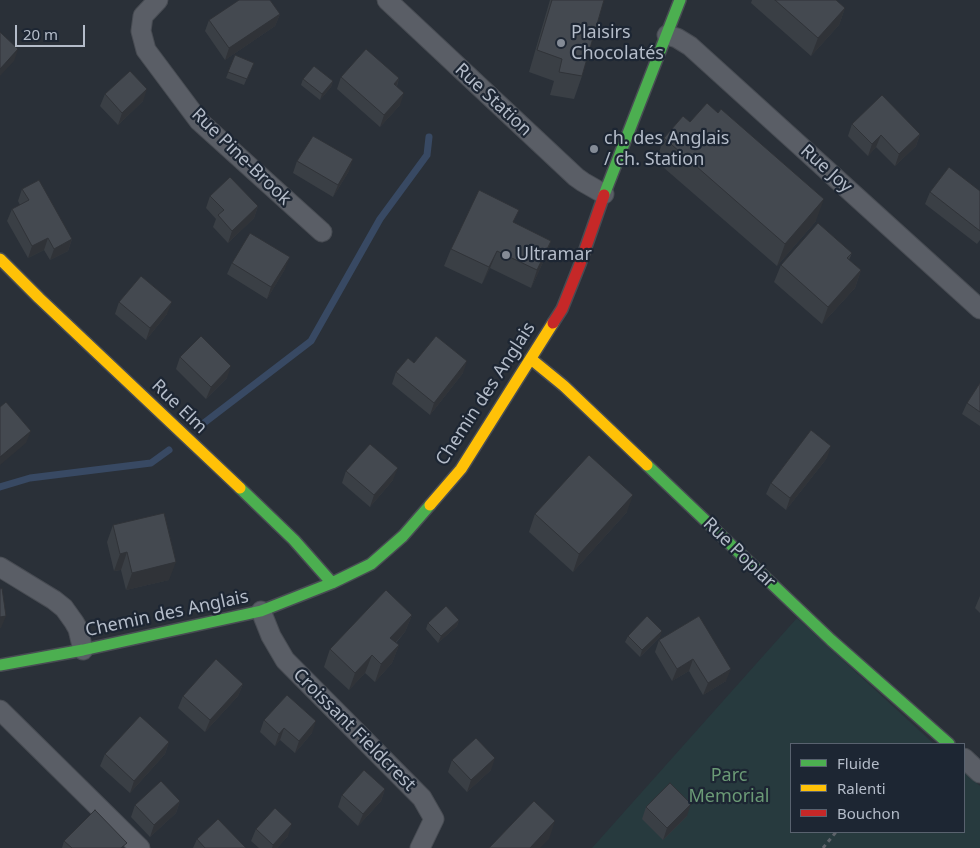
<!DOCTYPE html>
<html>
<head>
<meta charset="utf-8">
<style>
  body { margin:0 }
  #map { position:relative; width:980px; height:848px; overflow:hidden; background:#2a3038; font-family:"Noto Sans",sans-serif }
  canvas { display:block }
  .legend { position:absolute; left:790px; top:743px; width:175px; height:90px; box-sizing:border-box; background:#1d2633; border:1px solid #59626f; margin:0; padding:6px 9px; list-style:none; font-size:15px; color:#b4bcc9 }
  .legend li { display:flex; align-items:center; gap:10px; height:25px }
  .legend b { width:25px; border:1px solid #59626f }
  .scale { position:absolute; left:15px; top:25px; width:70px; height:22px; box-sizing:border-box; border:2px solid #b4bcc9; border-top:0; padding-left:6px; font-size:15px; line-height:18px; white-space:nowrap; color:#b4bcc9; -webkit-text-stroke:4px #1d2633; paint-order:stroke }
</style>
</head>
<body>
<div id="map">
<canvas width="980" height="848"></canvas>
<ul class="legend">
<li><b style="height:6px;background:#4caf50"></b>Fluide</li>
<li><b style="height:6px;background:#ffc107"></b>Ralenti</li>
<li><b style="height:6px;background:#c62828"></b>Bouchon</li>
</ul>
<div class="scale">20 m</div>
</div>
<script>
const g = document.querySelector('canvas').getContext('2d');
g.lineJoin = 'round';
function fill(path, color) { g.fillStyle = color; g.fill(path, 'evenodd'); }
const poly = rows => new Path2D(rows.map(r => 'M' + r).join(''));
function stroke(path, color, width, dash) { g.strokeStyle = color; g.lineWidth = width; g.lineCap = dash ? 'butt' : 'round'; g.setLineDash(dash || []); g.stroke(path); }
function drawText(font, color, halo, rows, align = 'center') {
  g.font = font + ' "Noto Sans",sans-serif'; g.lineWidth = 4.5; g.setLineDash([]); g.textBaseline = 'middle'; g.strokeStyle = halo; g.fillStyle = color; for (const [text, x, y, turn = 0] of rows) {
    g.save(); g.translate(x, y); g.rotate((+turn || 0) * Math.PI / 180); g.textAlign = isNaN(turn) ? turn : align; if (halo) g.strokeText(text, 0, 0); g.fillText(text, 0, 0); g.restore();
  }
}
fill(poly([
  [797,618,934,744,791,744,791,832,964,832,964,771,980,786,980,848,592,848]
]), '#273a3e');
stroke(poly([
  [200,426,311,341,380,219,427,155,429,137],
  [0,487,30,478,151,463,169,450]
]), '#384963', 7);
const street = poly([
  [158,0,143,16,141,31,146,50,199,121,322,232],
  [387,0,576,177,583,182,604,194],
  [667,35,677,38,690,46,980,309],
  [0,567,54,600,64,608,74,622,78,629,83,650],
  [261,611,271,636,285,660,422,798,434,819,420,848],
  [0,710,140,848],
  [964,758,980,773]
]);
const fast = poly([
  [604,195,680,0],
  [647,465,831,640,949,744],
  [240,488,294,540,332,583],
  [0,665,83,650,261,611,332,583,371,564,403,536,430,505]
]);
const slow = poly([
  [0,259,39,298,240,488],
  [531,359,564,386,647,465],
  [430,505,461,469,553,323]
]);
const jam = poly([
  [553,323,562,309,580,264,604,195]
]);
stroke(street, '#484c53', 21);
stroke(fast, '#484c53', 14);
stroke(slow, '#484c53', 14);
stroke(jam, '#484c53', 14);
stroke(poly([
  [823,848,836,832]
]), '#5d636a', 3, [4, 4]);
stroke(street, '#5a5e66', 19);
stroke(fast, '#4caf50', 11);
stroke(slow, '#ffc107', 11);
stroke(jam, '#c62828', 11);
fill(poly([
  [550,0,604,0,582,76,574,99,550,95,554,81,529,72],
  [752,0,836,0,845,8,839,25,811,56,751,3],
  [280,14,275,26,225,60,205,31,209,20],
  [235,55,251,69,244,85,226,78],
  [341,77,399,78,397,86,400,105,380,127,337,89],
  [303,79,333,81,331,87,320,100,301,85],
  [105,94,143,101,118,125,100,106],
  [852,124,920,134,916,146,895,166,876,147,868,156,848,136],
  [664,138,816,221,777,266,656,161],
  [297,161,349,171,333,197,293,173],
  [22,189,72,239,68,251,50,260,44,250,28,258,7,221,12,209,20,205,18,201],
  [980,191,980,240,977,244,925,204,930,192],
  [210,196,258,206,254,218,228,243,213,227,216,219,206,208],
  [514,223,551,241,545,258,531,288,490,268,482,284,444,266,451,249],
  [852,253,849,260,861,270,855,288,822,324,774,282,781,265],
  [232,263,285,269,267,299,227,274],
  [119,302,167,314,146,340,115,314],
  [180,357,227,378,206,399,176,369],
  [414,363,463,373,430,415,392,384,396,372],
  [980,383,980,426,962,414,967,403],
  [827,458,786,510,766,494,771,483],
  [346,471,393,480,370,507,342,483],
  [627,512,573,572,529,532,535,514],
  [113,525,169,580,126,590,121,570,114,571,107,542],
  [980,596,980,613,975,608],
  [412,615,405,632,396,643,399,645,392,663,375,682,365,673,349,690,324,667,330,649],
  [699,616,726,681,703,695,689,671,672,681,655,652,659,640],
  [459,620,457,626,438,643,426,629,428,623],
  [628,636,660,637,640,657,625,642],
  [243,684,238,696,205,732,178,708,183,696],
  [264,720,312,733,295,753,280,740,275,746,260,732],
  [169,742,165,754,130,793,100,766,105,754],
  [452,760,491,770,467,792,448,772],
  [385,789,381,801,358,826,338,807,342,795],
  [180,801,176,813,150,837,131,817,135,805],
  [646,807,687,816,663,840,642,819],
  [256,829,288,836,277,848,259,848,251,841],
  [197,839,246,848,193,848],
  [64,841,125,848,62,848]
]), '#3a3f45');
fill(poly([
  [845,8,839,25,811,56,818,38],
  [280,14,275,26,225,60,229,48],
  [18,49,14,61,0,76,0,69],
  [399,78,395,90,394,84],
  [333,81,331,87,320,100,322,94],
  [147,89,143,101,118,125,122,113],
  [404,93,400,105,380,127,384,115],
  [920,134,916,146,895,166,899,154],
  [881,135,876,147,868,156,872,144],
  [353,159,349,171,333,197,338,185],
  [824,199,816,221,777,266,785,244],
  [258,206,254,218,228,243,232,231],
  [48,238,44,250,28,258,32,246],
  [72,239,68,251,50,260,54,249],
  [551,241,545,258,531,288,537,270],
  [497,251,490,268,482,284,489,267],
  [290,257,285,269,267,299,271,287],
  [861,270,855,288,822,324,828,307],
  [172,302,167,314,146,340,150,328],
  [467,361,463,373,430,415,434,403],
  [231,366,227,378,206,399,211,387],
  [31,431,26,443,0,465,0,457],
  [831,446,827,458,786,510,790,498],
  [398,468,393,480,370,507,374,495],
  [633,495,627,512,573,572,579,554],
  [127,552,121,570,114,571,120,554],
  [176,562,169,580,126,590,132,573],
  [412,615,405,632,384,655,390,638],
  [6,616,1,628,0,628,0,617],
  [459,620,457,626,438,643,441,636],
  [662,631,660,637,640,657,642,650],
  [399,645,392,663,375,682,381,664],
  [372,655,365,673,349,690,355,673],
  [693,659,689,671,672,681,677,669],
  [731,669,726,681,703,695,708,683],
  [243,684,238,696,205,732,210,720],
  [316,721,312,733,295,753,299,741],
  [284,728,280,740,275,746,279,734],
  [169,742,165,754,130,793,134,781],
  [495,758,491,770,467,792,471,780],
  [385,789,381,801,358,826,363,814],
  [180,801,176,813,150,837,154,825],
  [691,804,687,816,663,840,667,828],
  [555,821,549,839,540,848,530,848],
  [292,824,288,836,277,848,272,848,273,845]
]), '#303338');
const building = poly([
  [239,0,270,0,280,14,229,48,209,20,239,0],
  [552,0,604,0,582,76,559,72,562,59,537,50,552,0],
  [775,0,836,0,845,8,818,38,775,0],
  [0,32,18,49,0,69,0,32],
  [366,49,399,78,394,84,404,93,384,115,341,77,366,49],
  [235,55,254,63,247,79,228,72,235,55],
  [314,66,333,81,322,94,303,79,314,66],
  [130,71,147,89,122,113,105,94,130,71],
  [882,95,920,134,899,154,881,135,872,144,852,124,882,95],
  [707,103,718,113,721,109,824,199,785,244,664,138,683,116,690,122,707,103],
  [313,136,353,159,338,185,297,161,313,136],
  [949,167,980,191,980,231,930,192,949,167],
  [230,177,258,206,232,231,218,215,224,210,210,196,230,177],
  [39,180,72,239,54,249,48,238,32,246,12,209,29,200,22,189,39,180],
  [479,190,519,210,513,222,551,241,537,270,497,251,489,267,451,249,479,190],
  [818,223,852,253,847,258,861,270,828,307,781,265,818,223],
  [250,233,290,257,271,287,232,263,250,233],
  [141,276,172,302,150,328,119,302,141,276],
  [201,336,231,366,211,387,180,357,201,336],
  [436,336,467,361,434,403,396,372,408,358,414,363,436,336],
  [980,383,980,412,967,403,980,383],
  [6,402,31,431,0,457,0,407,6,402],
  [811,430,831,446,790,498,771,483,811,430],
  [370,444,398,468,374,495,346,471,370,444],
  [589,455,633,495,579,554,535,514,589,455],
  [164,513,176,562,132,573,127,552,120,554,113,525,164,513],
  [2,588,6,616,0,617,0,589,2,588],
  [386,590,412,615,390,638,399,645,381,664,372,655,355,673,330,649,386,590],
  [446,606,459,620,441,636,428,623,446,606],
  [647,616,662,631,642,650,628,636,647,616],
  [699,616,731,669,708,683,693,659,677,669,659,640,699,616],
  [216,659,243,684,210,720,183,696,216,659],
  [287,695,316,721,299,741,284,728,279,734,264,720,287,695],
  [140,716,169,742,134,781,105,754,140,716],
  [476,738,495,758,471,780,452,760,476,738],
  [364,770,385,789,363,814,342,795,364,770],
  [161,781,180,801,154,825,135,805,161,781],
  [670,783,691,804,667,828,646,807,670,783],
  [534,801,555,821,530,848,489,848,534,801],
  [275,808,292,824,273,845,256,829,275,808],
  [95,810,127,843,121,848,72,848,64,841,95,810],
  [218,819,246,848,205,848,197,839,218,819]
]);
fill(building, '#444950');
stroke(building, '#303338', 1);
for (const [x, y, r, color] of [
  [561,43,5,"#848b96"],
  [594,149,5,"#848b96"],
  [506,255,5,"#848b96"]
]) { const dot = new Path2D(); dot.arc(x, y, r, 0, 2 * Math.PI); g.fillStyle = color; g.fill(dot); stroke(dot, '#1d2633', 2); }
drawText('18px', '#b4bcc9', '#1d2633', [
  ["Plaisirs",571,33],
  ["Chocolatés",571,54],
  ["ch. des Anglais",604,139],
  ["/ ch. Station",604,160],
  ["Ultramar",516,255]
], 'left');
drawText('18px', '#b4bcc9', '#1d2633', [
  ["Rue Station",493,100,43],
  ["Rue Pine-Brook",241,157,44],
  ["Rue Joy",826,169,42],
  ["Chemin des Anglais",486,394,-57],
  ["Rue Elm",179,407,44],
  ["Rue Poplar",739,553,44],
  ["Chemin des Anglais",167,614,-12],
  ["Croissant Fieldcrest",354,730,45]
]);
drawText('18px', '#6b9a76', '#1d2633', [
  ["Parc",729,776],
  ["Memorial",729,797]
]);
</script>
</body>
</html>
